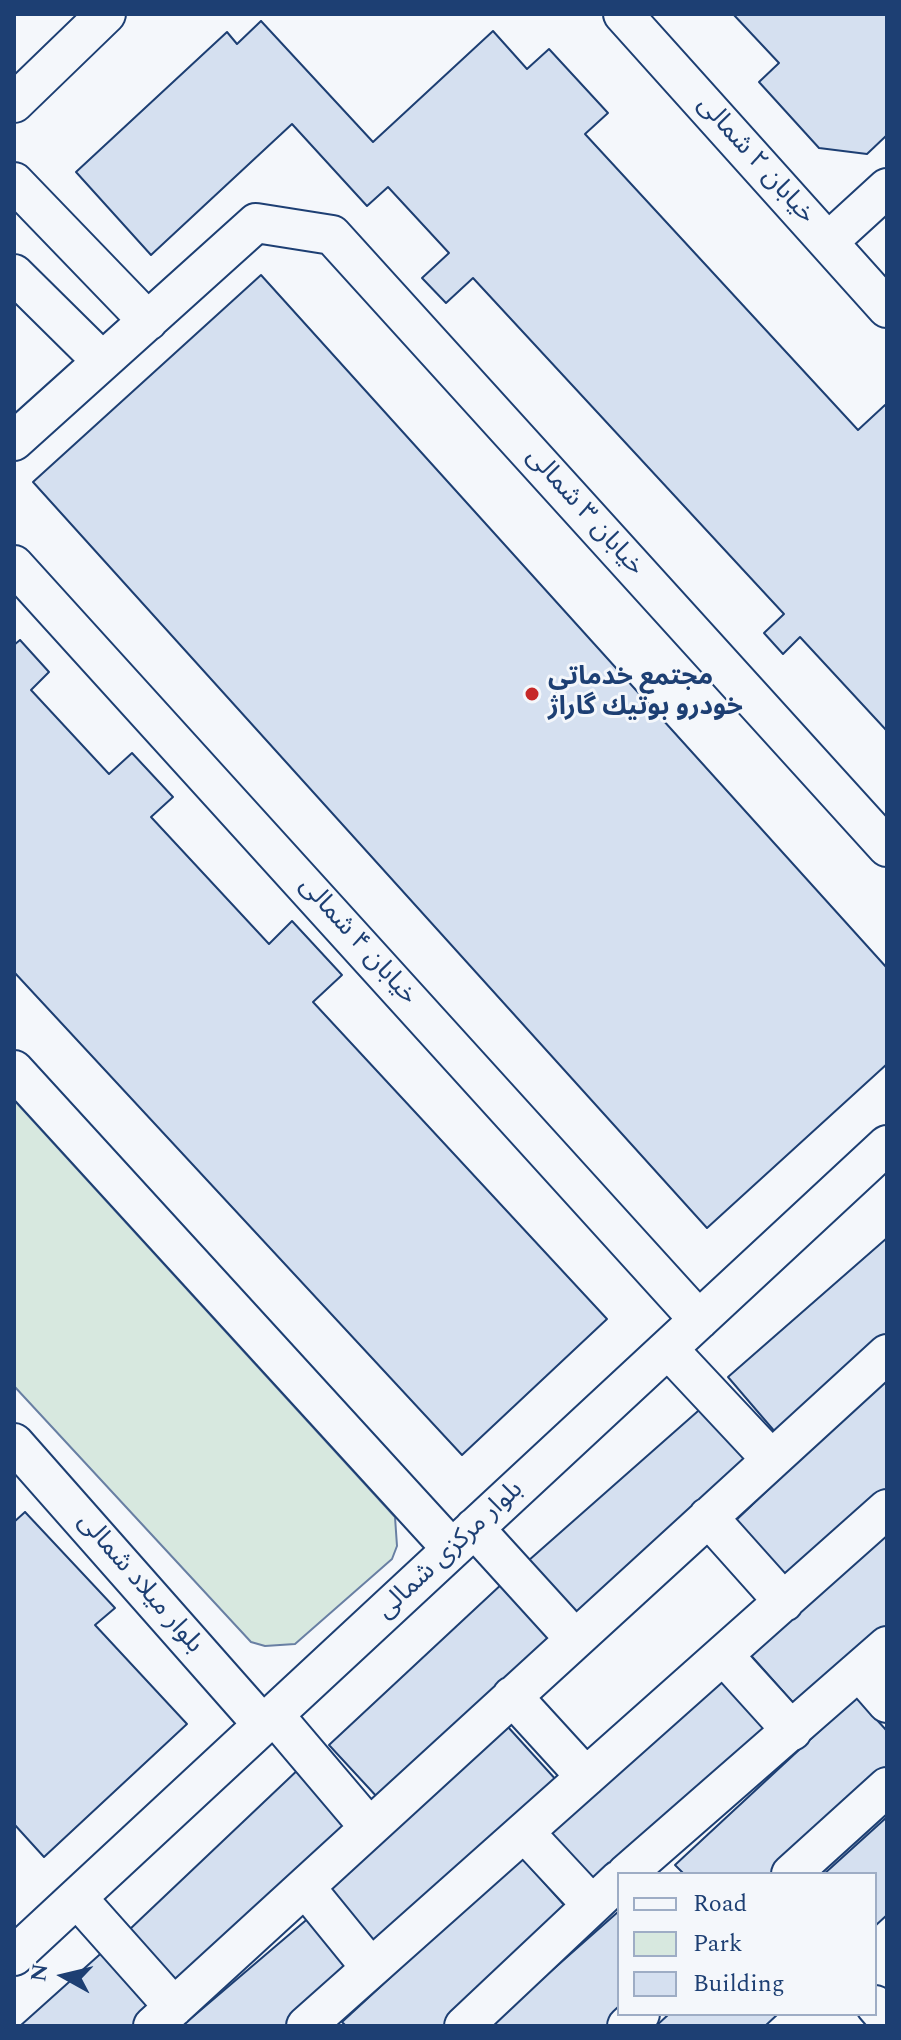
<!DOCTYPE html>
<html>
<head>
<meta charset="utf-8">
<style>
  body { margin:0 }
  #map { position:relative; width:901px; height:2040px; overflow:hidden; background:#f4f7fb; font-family:Spectral,serif }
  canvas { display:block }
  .frame { position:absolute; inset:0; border:16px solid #1d3f73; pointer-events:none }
  .legend { position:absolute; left:617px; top:1872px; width:260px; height:144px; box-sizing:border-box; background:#f4f7fb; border:2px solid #9eadc5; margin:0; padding:10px 14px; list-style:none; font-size:24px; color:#1d3f73 }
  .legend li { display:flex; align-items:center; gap:16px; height:40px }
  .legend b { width:40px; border:2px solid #9eadc5 }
  .north { position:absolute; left:24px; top:1936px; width:80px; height:80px; -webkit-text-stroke:6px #f4f7fb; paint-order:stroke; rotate:278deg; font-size:22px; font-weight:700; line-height:32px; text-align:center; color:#1d3f73 }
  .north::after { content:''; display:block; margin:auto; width:28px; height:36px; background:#1d3f73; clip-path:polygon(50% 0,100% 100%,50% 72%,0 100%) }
</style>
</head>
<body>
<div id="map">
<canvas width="901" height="2040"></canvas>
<div class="frame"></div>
<ul class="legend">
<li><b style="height:10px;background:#f4f7fb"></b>Road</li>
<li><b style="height:22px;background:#d7e8df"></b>Park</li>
<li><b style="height:22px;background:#d5e0f0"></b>Building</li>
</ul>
<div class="north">N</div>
</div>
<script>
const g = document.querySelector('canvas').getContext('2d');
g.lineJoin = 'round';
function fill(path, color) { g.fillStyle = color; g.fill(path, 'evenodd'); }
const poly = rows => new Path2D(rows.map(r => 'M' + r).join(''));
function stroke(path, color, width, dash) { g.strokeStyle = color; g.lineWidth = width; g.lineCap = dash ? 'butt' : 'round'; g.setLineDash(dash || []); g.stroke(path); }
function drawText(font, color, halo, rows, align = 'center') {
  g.font = font + ' Spectral,"Noto Sans Arabic",serif'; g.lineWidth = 6; g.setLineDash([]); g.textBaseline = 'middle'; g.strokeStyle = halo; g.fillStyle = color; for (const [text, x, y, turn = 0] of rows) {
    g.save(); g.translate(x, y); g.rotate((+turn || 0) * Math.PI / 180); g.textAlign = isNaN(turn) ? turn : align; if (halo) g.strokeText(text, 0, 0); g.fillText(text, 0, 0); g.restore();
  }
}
const green = poly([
  [14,1100,395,1517,397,1546,392,1559,295,1644,265,1646,251,1642,14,1386,14,1100]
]);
fill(green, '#d7e8df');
stroke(green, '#687fa3', 2);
const building = poly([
  [733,14,887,14,887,135,867,154,819,148,759,82,779,63,733,14],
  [261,21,373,142,493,31,527,69,549,49,608,113,585,134,858,430,885,405,887,408,887,731,800,637,783,654,764,633,784,614,473,278,446,303,422,278,449,253,388,187,367,206,292,124,151,255,76,172,227,32,237,44,261,21],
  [261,275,887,968,887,1064,707,1228,33,482,261,275],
  [20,640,49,672,31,690,109,774,132,753,173,797,151,817,269,944,292,921,342,975,313,1002,607,1319,462,1455,14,972,14,645,20,640],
  [887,1238,887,1336,776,1433,728,1377,887,1238],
  [887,1376,887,1495,789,1589,730,1526,887,1376],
  [706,1404,752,1457,575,1614,528,1561,706,1404],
  [25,1512,115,1608,95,1625,187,1724,44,1857,14,1824,14,1522,25,1512],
  [887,1525,887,1626,797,1707,747,1651,887,1525],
  [504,1582,554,1636,378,1798,329,1745,504,1582],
  [726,1673,776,1728,599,1891,548,1836,726,1673],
  [856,1697,887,1731,887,1773,779,1874,684,1874,675,1865,856,1697],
  [508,1727,558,1782,374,1950,324,1894,508,1727],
  [303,1765,352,1818,178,1982,129,1930,303,1765],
  [887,1817,887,1915,875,1926,875,1874,824,1874,887,1817],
  [521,1857,574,1916,455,2026,346,2026,342,2022,521,1857],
  [619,1911,619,2014,622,2014,608,2026,489,2026,619,1911],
  [311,1916,360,1973,298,2026,182,2026,311,1916],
  [107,1948,156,2004,132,2026,20,2026,107,1948],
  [669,2014,778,2014,765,2026,656,2026,669,2014]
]);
fill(building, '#d5e0f0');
stroke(building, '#1d3f73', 2);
const minor = poly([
  [623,14,887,308],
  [14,103,106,14],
  [14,182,148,321],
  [828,242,887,188],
  [14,274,102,361],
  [14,441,256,223,332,235,887,847],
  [14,565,699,1320],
  [14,1070,452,1549],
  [668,1349,771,1459],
  [14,1443,263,1725],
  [708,1517,784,1602],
  [474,1528,575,1639],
  [725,1657,792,1731],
  [860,1672,887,1703],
  [512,1696,586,1777],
  [274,1715,369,1827],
  [524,1832,591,1904],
  [626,1874,887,1646],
  [791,1874,887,1787],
  [305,1887,371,1968],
  [77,1898,174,2007],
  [14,1956,887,1145],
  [875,2005,887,2019],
  [153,2026,887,1354],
  [306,2026,887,1509],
  [464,2026,619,1880],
  [627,2026,640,2014]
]);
stroke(minor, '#1d3f73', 42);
stroke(minor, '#f4f7fb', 38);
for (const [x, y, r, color] of [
  [532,694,8,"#c62828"]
]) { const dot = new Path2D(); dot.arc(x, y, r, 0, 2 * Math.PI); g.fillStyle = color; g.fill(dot); stroke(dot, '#f4f7fb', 3); }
drawText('26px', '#1d3f73', '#f4f7fb', [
  ["خیابان ۲ شمالی",755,161,48],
  ["خیابان ۳ شمالی",584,513,48],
  ["خیابان ۴ شمالی",357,942,48],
  ["بلوار مرکزی شمالی",451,1551,-43],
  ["بلوار میلاد شمالی",139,1584,49]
]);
drawText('bold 26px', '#1d3f73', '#f4f7fb', [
  ["مجتمع خدماتي",548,679],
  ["خودرو بوتيك گاراژ",548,709]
], 'left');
</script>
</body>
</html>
